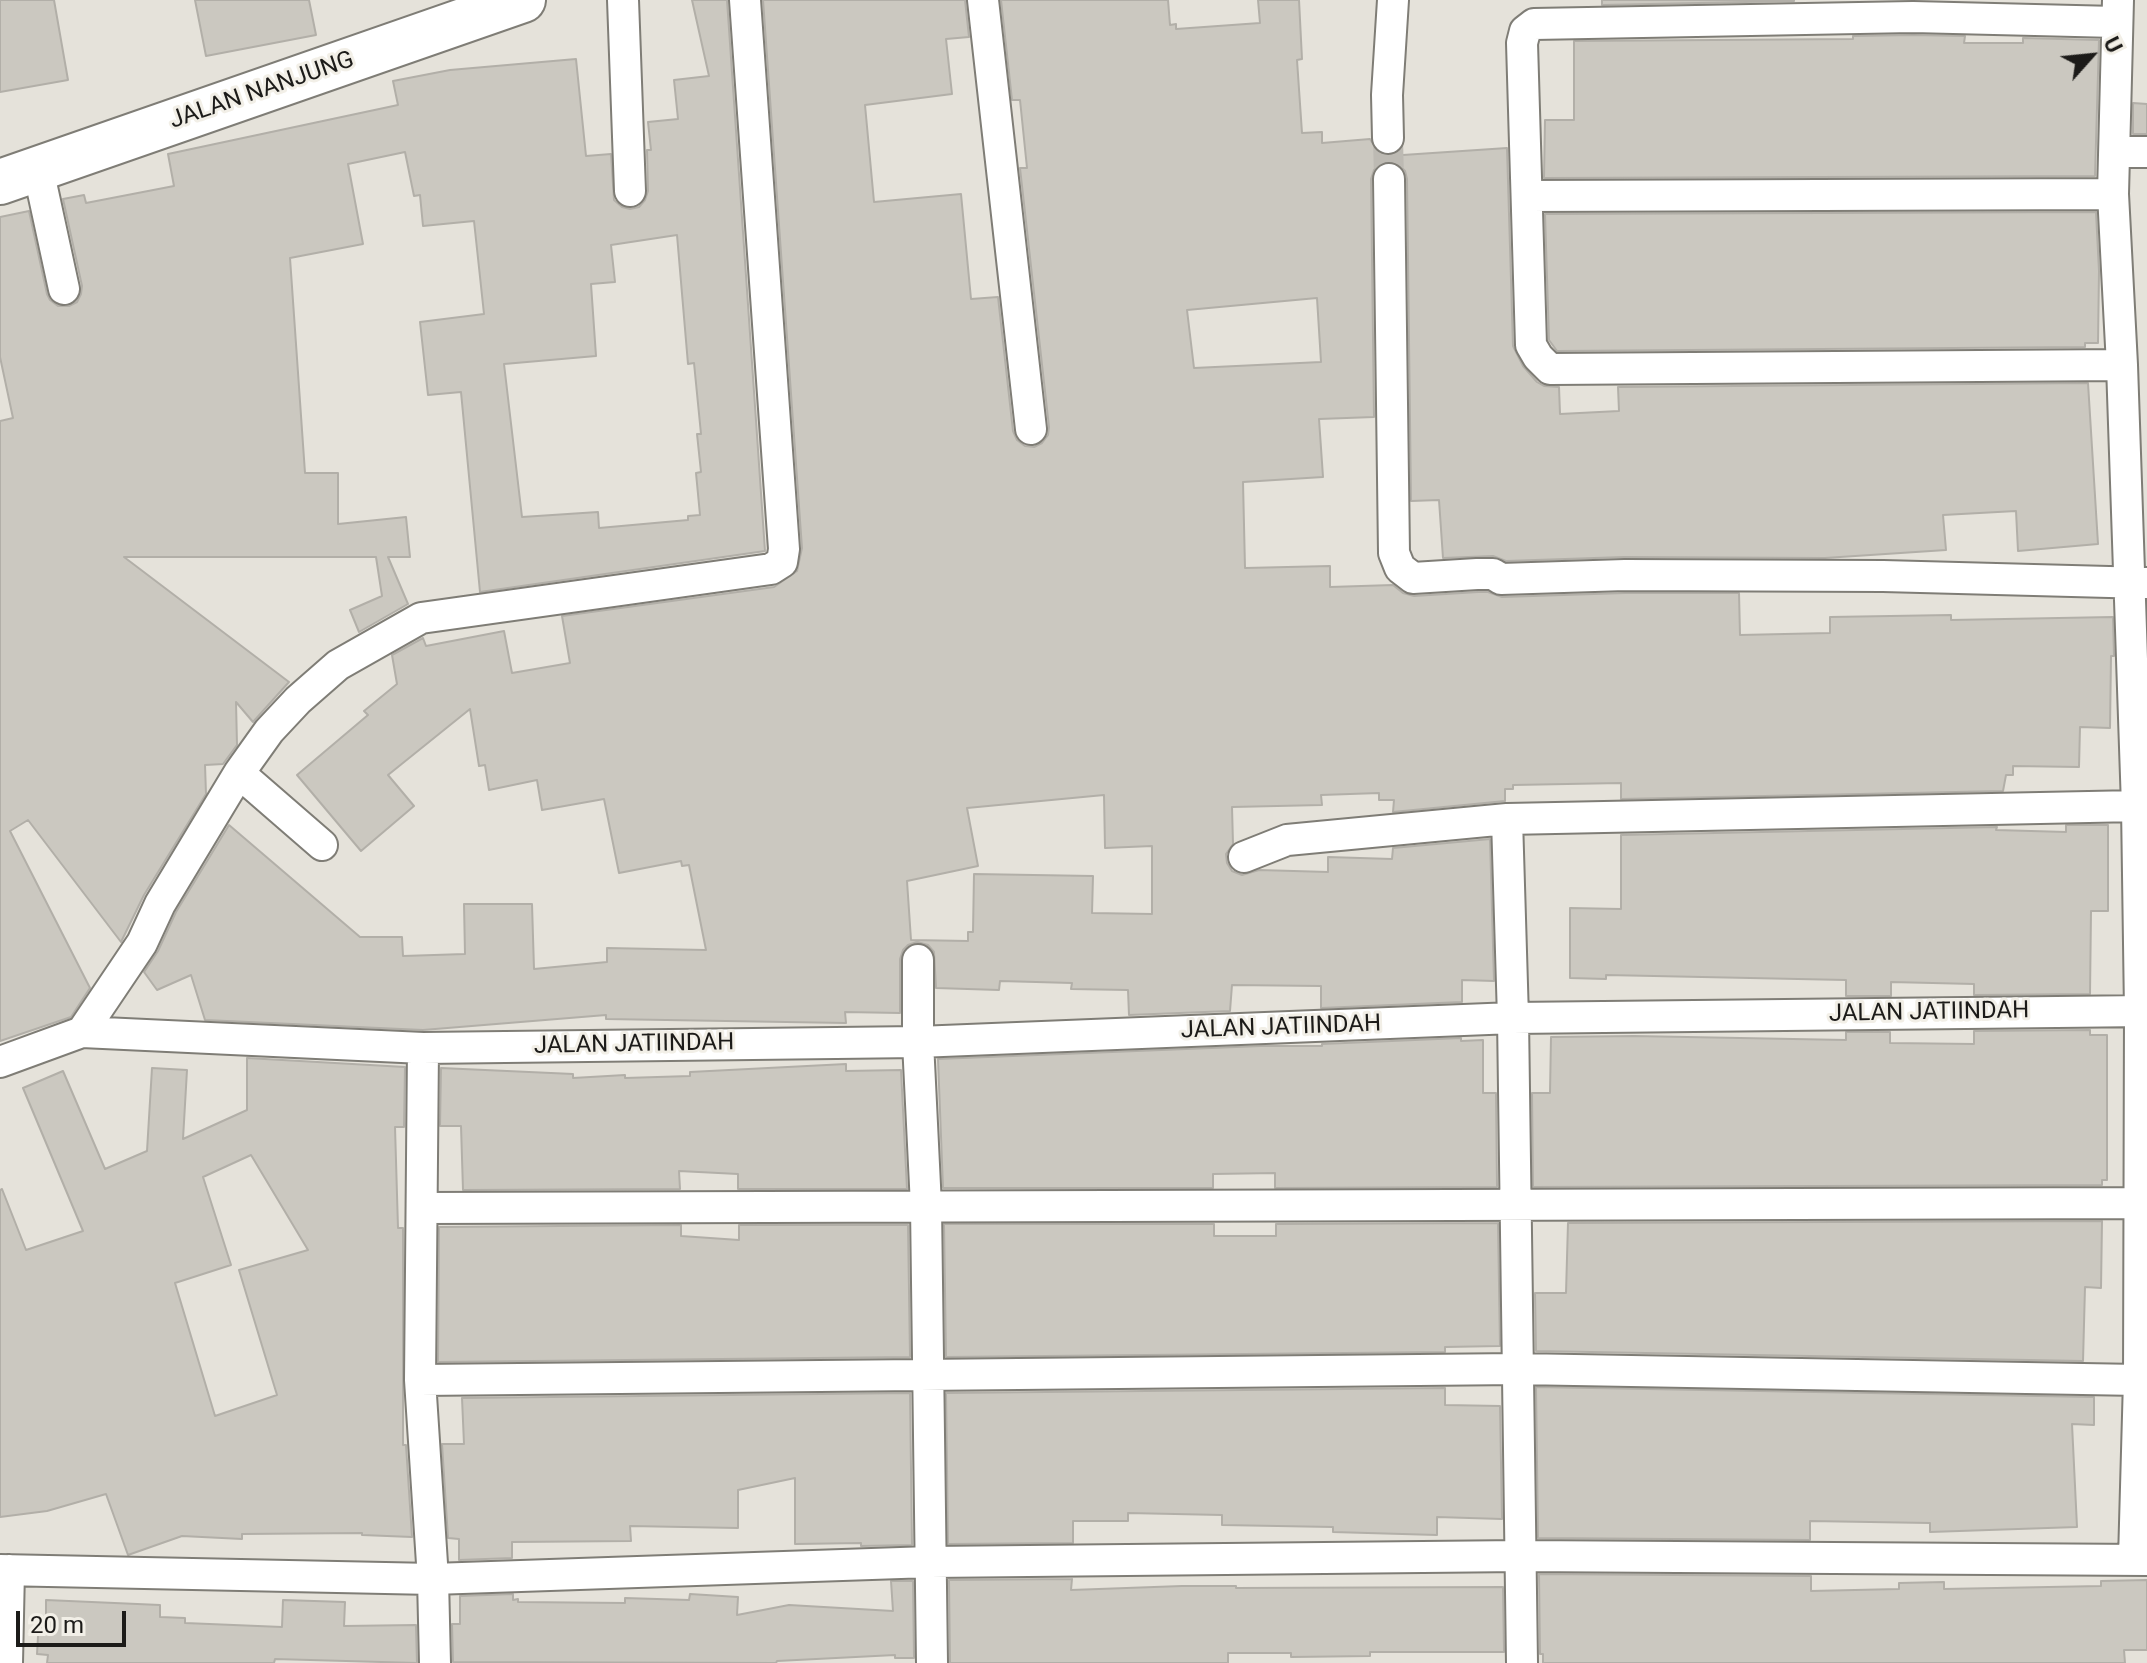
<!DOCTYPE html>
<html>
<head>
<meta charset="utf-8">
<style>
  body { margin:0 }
  #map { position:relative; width:2147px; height:1663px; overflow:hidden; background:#e5e2da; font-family:Roboto,sans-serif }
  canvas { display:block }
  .north { position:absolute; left:2051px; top:16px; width:80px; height:80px; -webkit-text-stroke:6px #f2efe7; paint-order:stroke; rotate:63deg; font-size:22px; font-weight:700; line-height:32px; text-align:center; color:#1c1b19 }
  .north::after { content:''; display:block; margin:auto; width:28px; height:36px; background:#1c1b19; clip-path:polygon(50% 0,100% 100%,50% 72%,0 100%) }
  .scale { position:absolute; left:16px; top:1611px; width:110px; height:36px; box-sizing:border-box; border:4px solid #1c1b19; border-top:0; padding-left:10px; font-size:24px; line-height:28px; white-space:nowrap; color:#1c1b19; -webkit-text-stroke:6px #f2efe7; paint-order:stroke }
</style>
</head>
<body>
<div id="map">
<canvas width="2147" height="1663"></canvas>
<div class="north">U</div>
<div class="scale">20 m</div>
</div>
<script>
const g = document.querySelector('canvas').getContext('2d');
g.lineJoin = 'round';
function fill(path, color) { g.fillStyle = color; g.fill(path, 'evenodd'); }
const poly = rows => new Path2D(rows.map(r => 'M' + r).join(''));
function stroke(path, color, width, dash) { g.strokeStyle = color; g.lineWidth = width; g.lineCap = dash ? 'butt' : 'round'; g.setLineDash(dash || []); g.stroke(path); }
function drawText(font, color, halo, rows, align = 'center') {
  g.font = font + ' Roboto,sans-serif'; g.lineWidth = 6; g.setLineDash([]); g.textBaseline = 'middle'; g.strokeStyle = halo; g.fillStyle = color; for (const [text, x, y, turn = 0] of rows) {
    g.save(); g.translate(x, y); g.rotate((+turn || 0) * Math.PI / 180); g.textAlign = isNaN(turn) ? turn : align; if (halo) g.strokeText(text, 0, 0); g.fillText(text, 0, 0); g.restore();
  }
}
const building = poly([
  [0,0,54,0,68,80,0,92,0,0],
  [195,0,309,0,316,35,206,56,195,0],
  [692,0,727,0,765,551,480,592,461,392,428,395,420,322,484,314,474,221,423,226,420,195,414,196,405,152,348,164,363,244,290,258,305,473,338,473,338,524,406,517,410,557,388,557,408,604,359,632,350,610,382,596,376,557,124,557,289,682,253,722,236,702,237,745,223,764,205,765,206,794,144,895,121,942,28,820,10,831,90,988,71,1017,0,1041,0,421,13,418,0,357,0,217,29,211,47,294,50,300,58,306,69,306,77,302,81,294,82,286,63,199,84,195,86,203,174,186,168,154,398,105,393,81,450,70,576,59,586,156,611,154,614,200,622,207,630,209,639,207,645,200,648,191,647,150,651,150,648,122,678,119,674,80,709,76,692,0],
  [677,235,688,364,694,363,701,434,697,434,701,472,696,473,700,515,688,516,688,520,599,528,598,512,522,517,504,364,596,356,591,284,615,282,611,245,677,235],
  [763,0,965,0,969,37,946,39,952,94,865,105,874,202,961,194,971,299,998,297,1013,431,1017,440,1025,446,1034,447,1042,443,1048,435,1049,427,1020,168,1027,168,1020,100,1012,100,1001,0,1168,0,1170,25,1176,24,1176,29,1260,23,1258,0,1299,0,1302,59,1297,60,1302,133,1322,132,1322,143,1370,139,1379,153,1388,156,1507,148,1513,346,1523,366,1537,382,1544,386,1559,387,1560,414,1619,411,1618,387,2088,383,2098,544,2018,551,2016,511,1943,515,1946,550,1825,558,1624,557,1506,561,1493,556,1443,558,1439,500,1411,501,1407,179,1405,171,1398,164,1388,161,1381,163,1374,170,1371,179,1374,417,1319,419,1323,477,1243,482,1245,568,1330,566,1330,587,1393,585,1403,593,1414,596,1478,592,1488,592,1502,597,1625,593,1739,593,1740,635,1830,633,1830,617,1951,615,1951,620,2113,617,2114,656,2111,656,2110,728,2080,727,2079,767,2013,766,2013,775,2006,775,2003,791,1621,799,1621,783,1513,785,1513,789,1505,789,1505,801,1393,812,1394,800,1379,800,1379,793,1321,795,1322,805,1232,807,1233,844,1226,854,1227,863,1232,871,1242,875,1259,870,1328,872,1328,857,1392,859,1393,848,1490,839,1494,981,1462,980,1462,1002,1321,1008,1321,986,1232,985,1230,1011,1129,1015,1128,990,1071,989,1072,983,1000,981,999,990,936,988,934,952,928,945,917,942,908,945,903,950,900,959,900,1013,845,1012,846,1023,606,1019,606,1015,423,1030,205,1020,191,975,157,990,144,972,158,951,176,912,229,825,360,937,402,937,403,956,465,954,464,904,532,904,534,969,607,962,607,948,706,950,689,865,682,866,681,861,619,873,604,799,542,810,537,780,489,790,485,765,479,766,470,709,388,775,414,806,361,851,297,775,368,715,364,711,397,684,392,655,423,638,426,646,504,631,512,673,570,663,562,616,774,587,797,571,802,548,763,0],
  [1317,298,1321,362,1194,368,1187,310,1317,298],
  [1104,795,1105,848,1152,846,1152,914,1092,913,1093,876,974,874,973,932,968,932,968,941,911,940,907,881,978,866,967,808,1104,795],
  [1602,0,1794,0,1794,1,1602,5,1602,0],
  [1913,35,1965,36,1964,43,2023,43,2023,38,2099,40,2095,176,1544,178,1545,120,1574,120,1574,41,1853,39,1853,36,1913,35],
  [2133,103,2147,104,2147,134,2133,134,2133,103],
  [2096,212,2099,271,2098,343,2085,343,2085,347,1557,351,1549,340,1545,214,2096,212],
  [2066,825,2108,825,2108,911,2091,911,2090,994,1974,995,1974,984,1891,982,1891,996,1846,996,1846,980,1606,975,1606,979,1570,978,1570,908,1621,909,1621,835,1997,827,1996,830,2066,832,2066,825],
  [2090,1030,2090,1035,2107,1035,2107,1180,2102,1180,2102,1185,1533,1187,1532,1093,1550,1093,1551,1037,1634,1036,1846,1040,1846,1032,1890,1032,1890,1043,1974,1044,1974,1031,2090,1030],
  [1461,1038,1461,1041,1483,1040,1483,1093,1496,1093,1497,1187,1275,1188,1275,1173,1213,1174,1213,1188,943,1188,938,1059,1261,1046,1322,1046,1322,1044,1461,1038],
  [247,1058,405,1067,404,1127,395,1127,398,1228,403,1228,403,1445,406,1445,412,1537,362,1535,362,1533,242,1534,242,1539,182,1536,128,1555,106,1494,47,1511,0,1517,0,1190,2,1189,26,1250,83,1231,23,1088,63,1071,105,1169,147,1151,152,1068,187,1070,183,1139,247,1110,247,1058],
  [251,1155,308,1250,239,1270,277,1395,215,1416,175,1283,231,1265,203,1177,251,1155],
  [846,1064,846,1071,901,1070,907,1189,738,1189,738,1174,679,1171,680,1189,463,1190,461,1126,440,1126,441,1068,573,1074,573,1078,625,1075,625,1078,690,1076,690,1072,846,1064],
  [2102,1221,2101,1288,2085,1287,2083,1361,1536,1351,1535,1293,1566,1293,1568,1223,2102,1221],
  [1498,1223,1500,1346,1445,1347,1445,1352,946,1357,944,1224,1214,1224,1214,1236,1276,1236,1276,1224,1498,1223],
  [681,1225,681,1236,739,1240,739,1225,908,1225,910,1357,438,1362,439,1227,681,1225],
  [1536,1387,2094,1397,2094,1425,2072,1424,2077,1527,1930,1532,1930,1523,1810,1521,1810,1540,1538,1538,1536,1387],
  [1445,1388,1445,1405,1500,1406,1502,1519,1437,1517,1437,1535,1333,1532,1333,1527,1222,1525,1222,1515,1128,1513,1128,1521,1073,1521,1073,1543,948,1544,946,1393,1445,1388],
  [910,1393,912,1545,861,1546,861,1543,795,1544,795,1478,738,1490,738,1528,630,1526,631,1541,512,1542,512,1558,459,1560,459,1539,448,1538,442,1444,464,1444,462,1398,910,1393],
  [1539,1574,1811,1576,1811,1591,1899,1589,1899,1583,1944,1582,1944,1589,2101,1586,2101,1581,2147,1580,2147,1650,2124,1650,2125,1663,1543,1663,1543,1654,1540,1654,1539,1574],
  [1072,1579,1071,1590,1182,1586,1236,1586,1236,1588,1503,1587,1504,1652,1370,1652,1370,1656,1291,1657,1291,1653,1228,1653,1228,1663,950,1663,949,1580,1072,1579],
  [891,1581,913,1581,914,1658,895,1658,895,1655,777,1661,776,1663,453,1662,452,1624,460,1624,460,1596,513,1594,513,1600,518,1599,518,1602,625,1603,625,1598,689,1600,690,1594,738,1597,737,1615,789,1605,893,1611,891,1581],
  [46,1600,160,1605,160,1617,185,1618,185,1623,282,1627,283,1600,345,1602,344,1626,416,1625,417,1663,275,1659,274,1663,47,1663,48,1655,37,1654,39,1619,46,1620,46,1600]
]);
fill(building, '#cbc8c0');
stroke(building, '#b2afa8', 2);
stroke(poly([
  [1388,138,1389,179]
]), '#bdbab3', 30, [30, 15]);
const street = poly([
  [623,0,630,191],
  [983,0,1031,429],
  [2118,0,2113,194,2122,365,2137,806,2140,1011,2139,1380,2134,1559],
  [2116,22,1913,17,1534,24,1525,31,1522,43,1531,345,1538,357,1550,369,2122,365],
  [1388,138,1387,95,1393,0],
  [2116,152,2147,152],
  [38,169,64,289],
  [1389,179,1394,553,1400,568,1413,578,1477,574,1493,574,1501,579,1625,575,1883,576,2147,583],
  [1527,196,2113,194],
  [239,773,322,845],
  [1507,819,1513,1018,1522,1663],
  [1244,857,1287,840,1507,819,2137,806],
  [918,960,918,1042,926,1206,932,1663],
  [82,1032,423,1048,918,1042,1513,1018,2147,1011],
  [423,1048,420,1380,433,1579,435,1663],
  [0,1062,82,1032,142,943,160,904,239,773,269,731,298,700,338,665,421,618,771,569,782,562,784,549,745,0],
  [423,1208,2139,1203],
  [420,1380,1518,1369,2139,1380],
  [0,1570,433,1579,930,1562,1521,1556,2147,1560],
  [7,1663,9,1570]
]);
const primary = poly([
  [0,182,523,0]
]);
stroke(street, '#7f7d76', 34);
stroke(primary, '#7f7d76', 48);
stroke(street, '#fff', 30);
stroke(primary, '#fff', 44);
drawText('24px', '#1c1b19', '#f2efe7', [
  ["JALAN NANJUNG",262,91,-19],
  ["JALAN JATIINDAH",1929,1013,-1],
  ["JALAN JATIINDAH",1281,1028,-2],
  ["JALAN JATIINDAH",634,1045,-1]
]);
</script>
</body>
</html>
